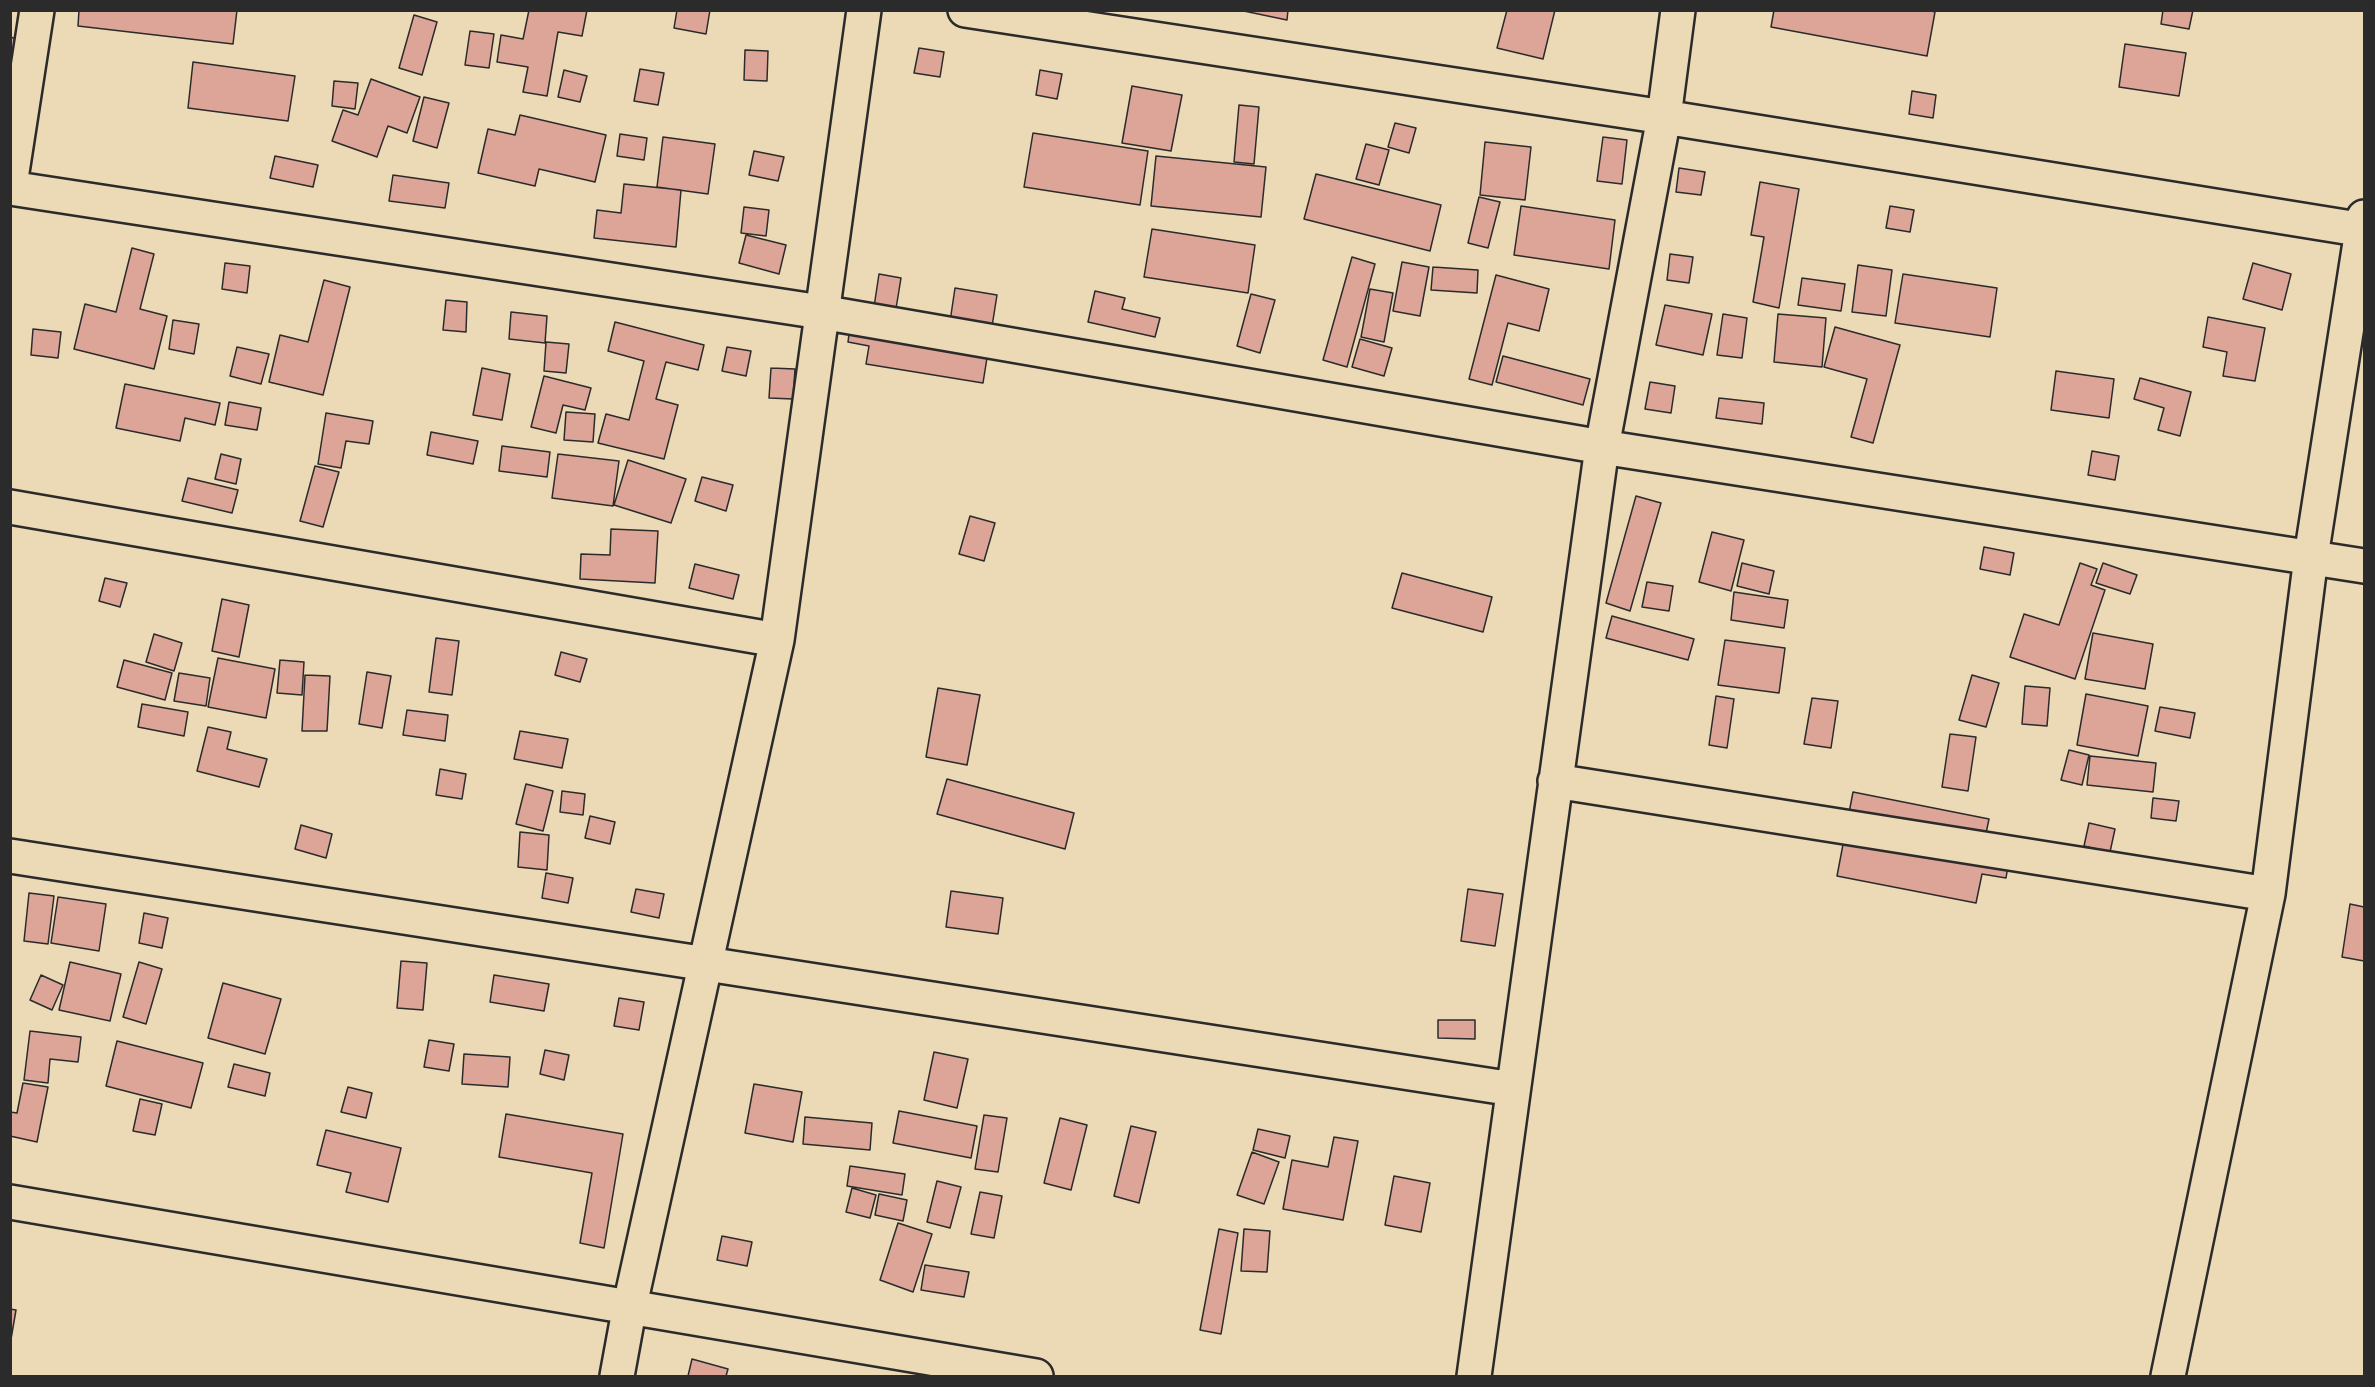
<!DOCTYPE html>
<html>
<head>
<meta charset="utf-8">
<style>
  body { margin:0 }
  #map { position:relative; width:2375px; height:1387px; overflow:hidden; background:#ecd9b6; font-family:Dekko,sans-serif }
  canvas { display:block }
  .frame { position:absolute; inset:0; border:12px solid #2b2b2b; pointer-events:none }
</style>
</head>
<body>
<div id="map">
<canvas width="2375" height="1387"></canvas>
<div class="frame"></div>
</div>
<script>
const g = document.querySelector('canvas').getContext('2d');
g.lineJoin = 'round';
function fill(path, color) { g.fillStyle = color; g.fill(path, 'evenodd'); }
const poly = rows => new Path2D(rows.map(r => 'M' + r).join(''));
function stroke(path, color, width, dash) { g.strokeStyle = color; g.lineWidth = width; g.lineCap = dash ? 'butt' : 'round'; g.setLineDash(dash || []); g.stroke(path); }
const building = poly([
  [79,10,237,10,233,44,78,26,79,10],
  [529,10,587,10,582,36,558,32,547,96,523,92,528,67,497,62,501,35,523,39,529,10],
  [677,10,710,10,706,34,674,28,677,10],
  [1239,10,1288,10,1287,20,1239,10],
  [1507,10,1555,10,1543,59,1497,48,1507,10],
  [1774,10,1928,10,1935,12,1927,56,1771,27,1774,10],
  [2163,10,2193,10,2189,29,2161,24,2163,10],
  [414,15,437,22,422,75,399,68,414,15],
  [470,31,494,34,489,68,465,65,470,31],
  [10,37,17,39,10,63,10,37],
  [2125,44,2186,53,2179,96,2119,87,2125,44],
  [919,48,944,52,940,77,914,73,919,48],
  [745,50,768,51,767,81,744,80,745,50],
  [193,62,295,76,288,121,188,108,193,62],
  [640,69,664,73,658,105,634,101,640,69],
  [564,70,587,76,580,102,558,97,564,70],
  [1040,70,1062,74,1057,99,1036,95,1040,70],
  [371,79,420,97,407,133,388,126,377,157,332,141,343,110,358,115,371,79],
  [334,81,358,83,355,109,332,106,334,81],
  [1132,86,1182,95,1171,151,1122,143,1132,86],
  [1912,91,1936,95,1933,118,1909,114,1912,91],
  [424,97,449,103,437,148,413,141,424,97],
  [1239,105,1259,107,1254,164,1234,162,1239,105],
  [520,115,606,135,595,182,539,169,535,186,478,173,488,129,515,135,520,115],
  [1395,123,1416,128,1409,153,1388,147,1395,123],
  [1033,133,1148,151,1140,205,1024,187,1033,133],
  [620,134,647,138,644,160,617,156,620,134],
  [663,137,715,144,708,194,657,187,663,137],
  [1603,137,1627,140,1622,184,1597,181,1603,137],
  [1485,142,1531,147,1525,200,1480,195,1485,142],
  [1366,144,1389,150,1379,185,1356,179,1366,144],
  [754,151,784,157,778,181,749,175,754,151],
  [275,156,318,165,313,187,270,178,275,156],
  [1156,156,1266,167,1261,217,1151,206,1156,156],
  [1679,168,1705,172,1701,195,1676,192,1679,168],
  [1316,174,1441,205,1430,251,1304,219,1316,174],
  [393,175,449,183,445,208,389,201,393,175],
  [1760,182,1799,189,1779,308,1753,302,1764,237,1751,235,1760,182],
  [624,184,681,190,676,247,594,238,597,210,621,213,624,184],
  [1479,197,1500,202,1488,248,1468,243,1479,197],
  [1521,206,1615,220,1609,269,1514,255,1521,206],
  [1890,206,1914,210,1910,232,1886,228,1890,206],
  [744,207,769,210,766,236,741,233,744,207],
  [1152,229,1255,245,1248,293,1144,277,1152,229],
  [746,235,786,245,779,274,739,263,746,235],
  [132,248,154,254,140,309,167,316,154,369,74,349,85,304,116,312,132,248],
  [1670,254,1693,257,1689,283,1667,280,1670,254],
  [1352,257,1375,264,1347,367,1323,360,1352,257],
  [1402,262,1429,267,1420,316,1393,311,1402,262],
  [225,263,250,266,247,293,222,289,225,263],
  [2253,263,2291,274,2282,310,2243,299,2253,263],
  [1858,265,1892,270,1886,316,1852,312,1858,265],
  [1433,267,1478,270,1477,293,1431,290,1433,267],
  [879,274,901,278,893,327,948,335,955,288,997,295,983,383,866,364,869,346,848,342,853,303,874,307,879,274],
  [1903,274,1997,288,1990,337,1895,323,1903,274],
  [1496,275,1549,289,1539,331,1508,323,1492,385,1469,379,1496,275],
  [1802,278,1845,284,1841,311,1798,305,1802,278],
  [324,280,350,287,323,395,269,382,280,335,308,342,324,280],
  [1370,289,1393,293,1384,342,1361,337,1370,289],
  [1095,291,1125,298,1122,309,1160,318,1155,337,1088,322,1095,291],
  [1251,294,1275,300,1260,353,1237,346,1251,294],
  [446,300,467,302,466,332,443,330,446,300],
  [1665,305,1712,314,1703,355,1656,345,1665,305],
  [511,312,547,316,545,343,509,339,511,312],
  [1723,314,1747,318,1742,358,1717,355,1723,314],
  [1778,314,1826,318,1822,367,1774,362,1778,314],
  [2208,317,2265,328,2255,381,2223,376,2227,352,2203,347,2208,317],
  [173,320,199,324,194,354,169,349,173,320],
  [615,322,704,345,698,370,666,362,656,399,678,405,664,459,598,443,606,414,629,420,644,361,608,351,615,322],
  [1835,327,1900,345,1873,443,1851,437,1867,379,1824,367,1835,327],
  [33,329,61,332,58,358,31,355,33,329],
  [1360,339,1392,348,1384,376,1352,367,1360,339],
  [546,342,569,344,566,373,544,371,546,342],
  [237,347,269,354,261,384,230,376,237,347],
  [727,347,751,351,746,376,722,371,727,347],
  [1503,356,1590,379,1583,405,1496,382,1503,356],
  [482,368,510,374,502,420,473,415,482,368],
  [771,368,795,369,793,399,769,398,771,368],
  [2056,371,2114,379,2109,418,2051,410,2056,371],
  [544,376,591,388,585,410,563,405,556,433,531,427,544,376],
  [2140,378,2191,392,2180,436,2158,430,2164,408,2134,399,2140,378],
  [1650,382,1675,386,1671,413,1645,409,1650,382],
  [125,384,220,403,215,425,185,418,180,441,116,428,125,384],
  [1719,398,1764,403,1762,424,1716,418,1719,398],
  [229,402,261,408,257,430,225,425,229,402],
  [566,412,595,414,593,442,564,440,566,412],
  [326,413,373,421,369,444,346,441,341,468,318,464,326,413],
  [431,432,478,441,473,464,427,455,431,432],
  [502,446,550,452,547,477,499,471,502,446],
  [2092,451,2119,456,2115,480,2088,475,2092,451],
  [221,454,241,459,236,484,215,479,221,454],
  [558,454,619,461,613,506,552,498,558,454],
  [628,460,686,479,671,523,614,505,628,460],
  [315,466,339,472,323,527,300,521,315,466],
  [702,477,733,485,726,511,695,501,702,477],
  [188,478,238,490,232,513,182,501,188,478],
  [1636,496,1661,503,1630,611,1606,603,1636,496],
  [970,516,995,523,984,561,959,554,970,516],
  [611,529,658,531,655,583,580,579,581,554,610,555,611,529],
  [1712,532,1744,540,1731,591,1699,582,1712,532],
  [1984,547,2014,553,2010,575,1980,569,1984,547],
  [1742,563,1774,571,1769,594,1737,586,1742,563],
  [2080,563,2097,569,2091,585,2105,590,2075,679,2010,657,2024,614,2059,625,2080,563],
  [2103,563,2137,575,2130,594,2096,583,2103,563],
  [695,564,739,575,733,599,689,588,695,564],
  [1402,573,1492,597,1483,632,1392,608,1402,573],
  [105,578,127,583,120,607,99,601,105,578],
  [1647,582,1673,586,1669,611,1642,607,1647,582],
  [1734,592,1788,600,1784,628,1731,620,1734,592],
  [222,599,249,605,239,657,212,651,222,599],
  [1612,616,1694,639,1688,660,1606,638,1612,616],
  [2093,633,2153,644,2145,689,2085,679,2093,633],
  [154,634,182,643,174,671,146,662,154,634],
  [436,638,459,641,452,695,429,692,436,638],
  [1725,640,1785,648,1779,693,1718,685,1725,640],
  [561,652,587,659,580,682,555,675,561,652],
  [218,658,275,669,266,718,208,707,218,658],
  [124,660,172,673,165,700,117,687,124,660],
  [280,660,304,662,302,695,277,693,280,660],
  [367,672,391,676,382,728,359,724,367,672],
  [179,673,210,678,206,706,174,701,179,673],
  [305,675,330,676,327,731,302,731,305,675],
  [1972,675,1999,683,1986,727,1959,720,1972,675],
  [2025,686,2050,688,2047,726,2022,724,2025,686],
  [938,688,980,695,967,765,926,757,938,688],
  [2086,694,2148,706,2138,756,2077,745,2086,694],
  [1716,696,1734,699,1727,748,1709,745,1716,696],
  [1812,698,1838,701,1831,748,1804,744,1812,698],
  [142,704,188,712,184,736,138,727,142,704],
  [2160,707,2195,713,2190,738,2155,731,2160,707],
  [407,710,448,715,445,741,403,735,407,710],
  [208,727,231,732,227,749,267,759,259,787,197,771,208,727],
  [520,731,568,739,562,768,514,759,520,731],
  [1950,734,1976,737,1968,791,1942,787,1950,734],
  [2069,750,2089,755,2082,785,2061,780,2069,750],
  [2090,756,2156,763,2153,792,2087,785,2090,756],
  [440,769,466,774,462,799,436,795,440,769],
  [947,779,1074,813,1065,849,937,814,947,779],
  [526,784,553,791,543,831,516,824,526,784],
  [562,791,585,794,583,815,560,812,562,791],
  [1853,792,1989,819,1984,843,2011,848,2006,878,1982,874,1976,903,1837,876,1853,792],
  [2153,798,2179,801,2176,821,2151,818,2153,798],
  [590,816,615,822,610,844,585,838,590,816],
  [2089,823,2115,829,2110,852,2084,846,2089,823],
  [301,825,332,834,326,858,295,849,301,825],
  [520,832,549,835,547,870,518,867,520,832],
  [546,873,573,878,568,903,542,898,546,873],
  [636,889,664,894,659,918,631,912,636,889],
  [1468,889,1503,894,1495,946,1461,941,1468,889],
  [951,891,1003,898,998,934,946,927,951,891],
  [29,893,54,896,48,944,24,941,29,893],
  [58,897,106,904,99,951,51,943,58,897],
  [2350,904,2364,907,2364,961,2342,957,2350,904],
  [144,913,168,918,162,948,139,943,144,913],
  [401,961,427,963,423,1010,397,1008,401,961],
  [70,962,121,974,110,1021,59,1010,70,962],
  [139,962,162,969,146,1024,123,1017,139,962],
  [41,975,63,985,52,1010,30,1000,41,975],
  [494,975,549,984,544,1011,490,1002,494,975],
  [223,983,281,999,265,1054,208,1038,223,983],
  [619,998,644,1002,639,1030,614,1026,619,998],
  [1438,1020,1475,1020,1475,1039,1438,1038,1438,1020],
  [30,1031,81,1037,78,1062,50,1059,48,1083,24,1080,30,1031],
  [429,1040,454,1044,449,1071,424,1067,429,1040],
  [117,1041,203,1063,191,1108,106,1086,117,1041],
  [545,1050,569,1055,564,1080,540,1074,545,1050],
  [934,1052,968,1059,957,1108,924,1100,934,1052],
  [464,1054,510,1057,508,1087,462,1084,464,1054],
  [234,1064,270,1073,265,1096,228,1087,234,1064],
  [23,1083,48,1087,37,1142,10,1136,10,1112,17,1113,23,1083],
  [754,1084,802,1092,793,1142,745,1133,754,1084],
  [348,1087,372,1093,366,1118,341,1112,348,1087],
  [140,1099,162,1104,155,1135,133,1131,140,1099],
  [899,1111,977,1126,971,1158,893,1143,899,1111],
  [506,1114,623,1134,604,1248,580,1243,592,1173,499,1157,506,1114],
  [984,1115,1007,1118,998,1172,975,1169,984,1115],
  [805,1117,872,1123,870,1150,803,1144,805,1117],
  [1060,1118,1087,1125,1071,1190,1044,1183,1060,1118],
  [1131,1126,1156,1132,1139,1203,1114,1196,1131,1126],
  [1258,1129,1290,1136,1285,1158,1253,1150,1258,1129],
  [326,1130,401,1148,388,1202,346,1192,351,1173,317,1165,326,1130],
  [1334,1137,1358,1141,1343,1220,1283,1209,1292,1160,1328,1167,1334,1137],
  [1252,1152,1279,1162,1264,1204,1237,1195,1252,1152],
  [850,1166,905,1174,902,1195,847,1186,850,1166],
  [1394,1176,1430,1183,1421,1232,1385,1225,1394,1176],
  [937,1181,961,1187,950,1228,927,1222,937,1181],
  [852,1188,876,1195,870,1218,846,1212,852,1188],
  [980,1192,1002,1196,994,1238,971,1234,980,1192],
  [879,1194,907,1200,903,1221,875,1215,879,1194],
  [898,1223,932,1234,913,1292,880,1280,898,1223],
  [1219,1229,1238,1233,1221,1334,1200,1330,1219,1229],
  [1244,1229,1270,1231,1267,1272,1241,1271,1244,1229],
  [722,1236,752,1242,747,1266,717,1260,722,1236],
  [925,1265,969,1272,964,1297,921,1290,925,1265],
  [10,1309,16,1310,10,1345,10,1309],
  [692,1359,728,1369,726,1376,688,1376,692,1359]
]);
fill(building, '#dda597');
stroke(building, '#2b2b2b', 1.5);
const minor = poly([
  [965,10,1664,117,2364,230],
  [10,185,37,10],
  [10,188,821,312,1602,447,2364,566],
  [10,507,777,640],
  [1555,781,2268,894],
  [10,856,1513,1089],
  [10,1202,1036,1376],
  [617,1376,630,1305,777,640,864,10],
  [1474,1376,1602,447,1664,117,1678,10],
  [2168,1376,2268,894,2311,557,2364,217]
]);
stroke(minor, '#2b2b2b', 38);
stroke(minor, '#ecd9b6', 33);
</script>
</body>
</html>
